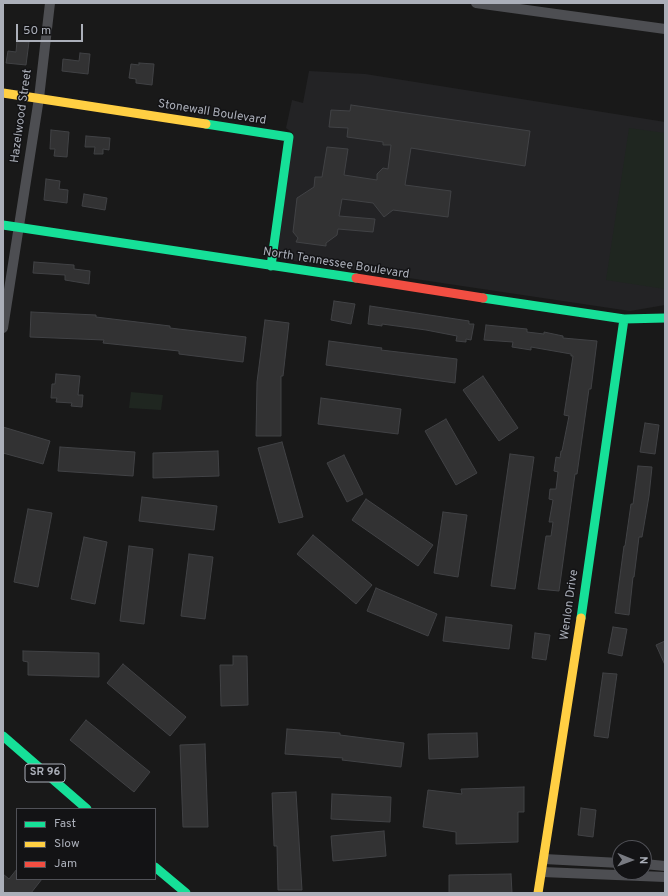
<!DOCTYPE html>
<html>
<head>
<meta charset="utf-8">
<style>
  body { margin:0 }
  #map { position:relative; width:668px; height:896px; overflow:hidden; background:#191919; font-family:Overpass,sans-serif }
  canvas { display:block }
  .frame { position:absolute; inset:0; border:4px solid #abafb9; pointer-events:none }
  .legend { position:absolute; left:16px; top:808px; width:140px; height:72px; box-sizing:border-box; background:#131315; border:1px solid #505157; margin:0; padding:5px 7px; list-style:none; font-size:12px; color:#abafb9 }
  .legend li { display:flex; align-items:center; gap:8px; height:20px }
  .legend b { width:20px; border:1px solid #505157 }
  .north { position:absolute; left:612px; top:840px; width:40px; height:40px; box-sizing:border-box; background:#131315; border:1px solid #505157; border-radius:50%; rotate:91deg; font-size:11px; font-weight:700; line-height:16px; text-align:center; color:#abafb9 }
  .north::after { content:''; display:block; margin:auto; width:14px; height:18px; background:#787a81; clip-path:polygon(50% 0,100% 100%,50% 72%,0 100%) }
  .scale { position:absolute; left:16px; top:24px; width:67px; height:18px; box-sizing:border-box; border:2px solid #abafb9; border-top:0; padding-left:5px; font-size:12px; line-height:14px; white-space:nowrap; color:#abafb9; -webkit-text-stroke:3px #131315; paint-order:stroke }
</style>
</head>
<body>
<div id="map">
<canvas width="668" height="896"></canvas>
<div class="frame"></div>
<ul class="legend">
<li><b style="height:5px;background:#16e098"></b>Fast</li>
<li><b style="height:5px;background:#ffcf43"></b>Slow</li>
<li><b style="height:5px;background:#f24e42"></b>Jam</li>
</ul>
<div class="north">N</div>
<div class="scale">50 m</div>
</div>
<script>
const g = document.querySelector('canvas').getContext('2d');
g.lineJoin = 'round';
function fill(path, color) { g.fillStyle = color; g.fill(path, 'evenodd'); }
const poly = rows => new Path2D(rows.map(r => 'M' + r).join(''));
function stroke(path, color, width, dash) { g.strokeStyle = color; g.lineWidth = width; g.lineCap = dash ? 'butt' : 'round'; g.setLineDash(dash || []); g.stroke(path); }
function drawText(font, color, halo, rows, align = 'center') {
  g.font = font + ' Overpass,sans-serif'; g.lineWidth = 3; g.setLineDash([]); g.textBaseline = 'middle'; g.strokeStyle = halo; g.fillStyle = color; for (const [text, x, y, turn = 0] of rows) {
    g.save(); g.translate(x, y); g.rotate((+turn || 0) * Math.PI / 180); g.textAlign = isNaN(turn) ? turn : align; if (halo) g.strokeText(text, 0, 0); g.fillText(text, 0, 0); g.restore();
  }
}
fill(poly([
  [309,71,365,74,665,122,665,305,630,311,281,259,278,252,293,133,286,128,292,100,303,103]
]), '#232325');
fill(poly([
  [629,128,665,133,665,289,606,280],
  [131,392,163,395,161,410,129,408]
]), '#1f2620');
const building = poly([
  [17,41,29,42,26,65,6,63,8,51,16,52,17,41],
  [80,53,90,54,88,74,62,71,63,59,79,61,80,53],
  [139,63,154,64,152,85,136,83,136,79,129,78,131,64,139,65,139,63],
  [351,105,530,131,525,166,411,148,405,185,451,191,448,217,393,210,384,217,373,203,342,199,339,216,375,219,373,232,338,229,337,235,326,243,326,246,296,242,298,238,293,232,297,198,314,187,315,177,322,177,327,147,348,149,344,175,377,180,377,174,383,168,388,169,391,145,383,145,383,142,347,137,348,128,329,127,331,110,350,111,351,105],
  [51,130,69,132,67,157,54,156,55,149,50,149,51,130],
  [86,136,110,138,109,150,103,149,103,154,94,154,95,147,85,147,86,136],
  [46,179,60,181,59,189,68,190,67,203,44,200,46,179],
  [84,194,107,198,105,210,82,206,84,194],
  [34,262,74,265,74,269,90,271,89,284,65,280,65,275,33,273,34,262],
  [334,301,355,304,351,324,331,320,334,301],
  [370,306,469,321,469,324,474,324,471,340,466,339,466,342,456,341,457,336,426,330,382,324,382,326,368,324,370,306],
  [31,312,96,315,96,317,170,326,170,328,246,337,243,362,179,354,179,351,103,343,104,340,30,337,31,312],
  [265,320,289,323,283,376,281,376,281,436,256,436,257,382,265,320],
  [486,325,527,329,527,332,544,334,544,332,563,336,563,338,597,341,591,389,589,389,577,474,575,474,559,591,538,589,546,536,551,536,553,522,549,522,553,500,549,499,550,489,556,489,558,472,554,471,556,457,560,458,561,451,562,451,569,416,564,415,573,356,571,356,571,354,531,347,531,350,512,347,513,342,484,340,486,325],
  [329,341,382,348,381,350,457,359,455,383,326,365,329,341],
  [56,374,80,376,78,395,83,395,82,407,71,406,72,403,56,402,57,398,51,398,52,384,55,384,56,374],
  [483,376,518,428,499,441,463,390,483,376],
  [321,398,401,409,398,434,318,424,321,398],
  [446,419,477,473,456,485,425,431,446,419],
  [645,423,659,425,655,454,640,452,645,423],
  [3,427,50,441,43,464,3,453,3,427],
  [282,442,303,517,279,523,258,448,282,442],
  [60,447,135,452,133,476,58,471,60,447],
  [218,451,219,476,153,478,153,453,218,451],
  [510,454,534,457,515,589,491,586,510,454],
  [344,455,363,494,347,502,327,463,344,455],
  [638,466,652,467,649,496,642,537,639,537,634,577,633,577,629,615,615,613,624,546,625,546,631,504,633,504,638,466],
  [142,497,217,506,214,530,139,521,142,497],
  [366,499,433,545,418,566,352,520,366,499],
  [28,509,52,513,38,587,14,582,28,509],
  [443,512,467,515,458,577,434,573,443,512],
  [313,535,372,585,356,604,297,554,313,535],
  [84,537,107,542,95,604,71,599,84,537],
  [129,546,153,549,144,624,120,621,129,546],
  [189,554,213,557,205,619,181,616,189,554],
  [376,588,437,614,428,636,367,611,376,588],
  [446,617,512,625,509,649,443,641,446,617],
  [613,627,627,629,622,656,608,653,613,627],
  [535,633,550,635,546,660,532,658,535,633],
  [665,641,665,665,656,645,665,641],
  [23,651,99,653,99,677,28,675,28,662,23,661,23,651],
  [233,656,247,656,248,705,221,706,220,665,233,665,233,656],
  [123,664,186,717,170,736,107,683,123,664],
  [603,673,617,674,608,738,594,736,603,673],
  [86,720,150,772,134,792,70,740,86,720],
  [287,729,340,733,340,735,404,743,401,767,342,760,343,758,285,754,287,729],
  [477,733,478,757,429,759,428,734,477,733],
  [205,744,208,827,183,827,180,745,205,744],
  [524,787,524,812,518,812,518,842,456,844,456,832,423,827,428,790,462,794,461,789,524,787],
  [296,792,302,890,278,890,277,846,274,846,272,793,296,792],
  [332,794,391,797,390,822,331,819,332,794],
  [581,808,596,810,593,837,578,835,581,808],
  [384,831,386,856,333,861,331,836,384,831],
  [17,869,17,879,42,879,31,893,3,893,3,874,9,879,17,869],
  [511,874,512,893,449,893,449,875,511,874]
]);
fill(building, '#323233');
stroke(building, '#414245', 1);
stroke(poly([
  [476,3,665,29],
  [3,328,39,98,50,3],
  [544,859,620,863],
  [644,864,665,866],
  [542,872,665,877]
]), '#4d4e52', 10);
stroke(poly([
  [206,124,289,137,271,266],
  [3,225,356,278],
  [483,298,624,319,665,318],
  [581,618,624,319],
  [3,736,87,809],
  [155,867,186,893]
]), '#16e098', 9);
stroke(poly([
  [3,93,206,124],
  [538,893,581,618]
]), '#ffcf43', 9);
stroke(poly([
  [356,278,483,298]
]), '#f24e42', 9);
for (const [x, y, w] of [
  [45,773,40]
]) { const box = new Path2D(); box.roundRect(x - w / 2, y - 9, w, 18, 3); g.fillStyle = '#131315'; g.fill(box); stroke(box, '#abafb9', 1); }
drawText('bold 11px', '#abafb9', null, [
  ["SR 96",45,773]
]);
drawText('12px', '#abafb9', '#131315', [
  ["Stonewall Boulevard",212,113,9],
  ["Hazelwood Street",22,116,-82],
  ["North Tennessee Boulevard",336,264,9],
  ["Wenlon Drive",570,605,-82]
]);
</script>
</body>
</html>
